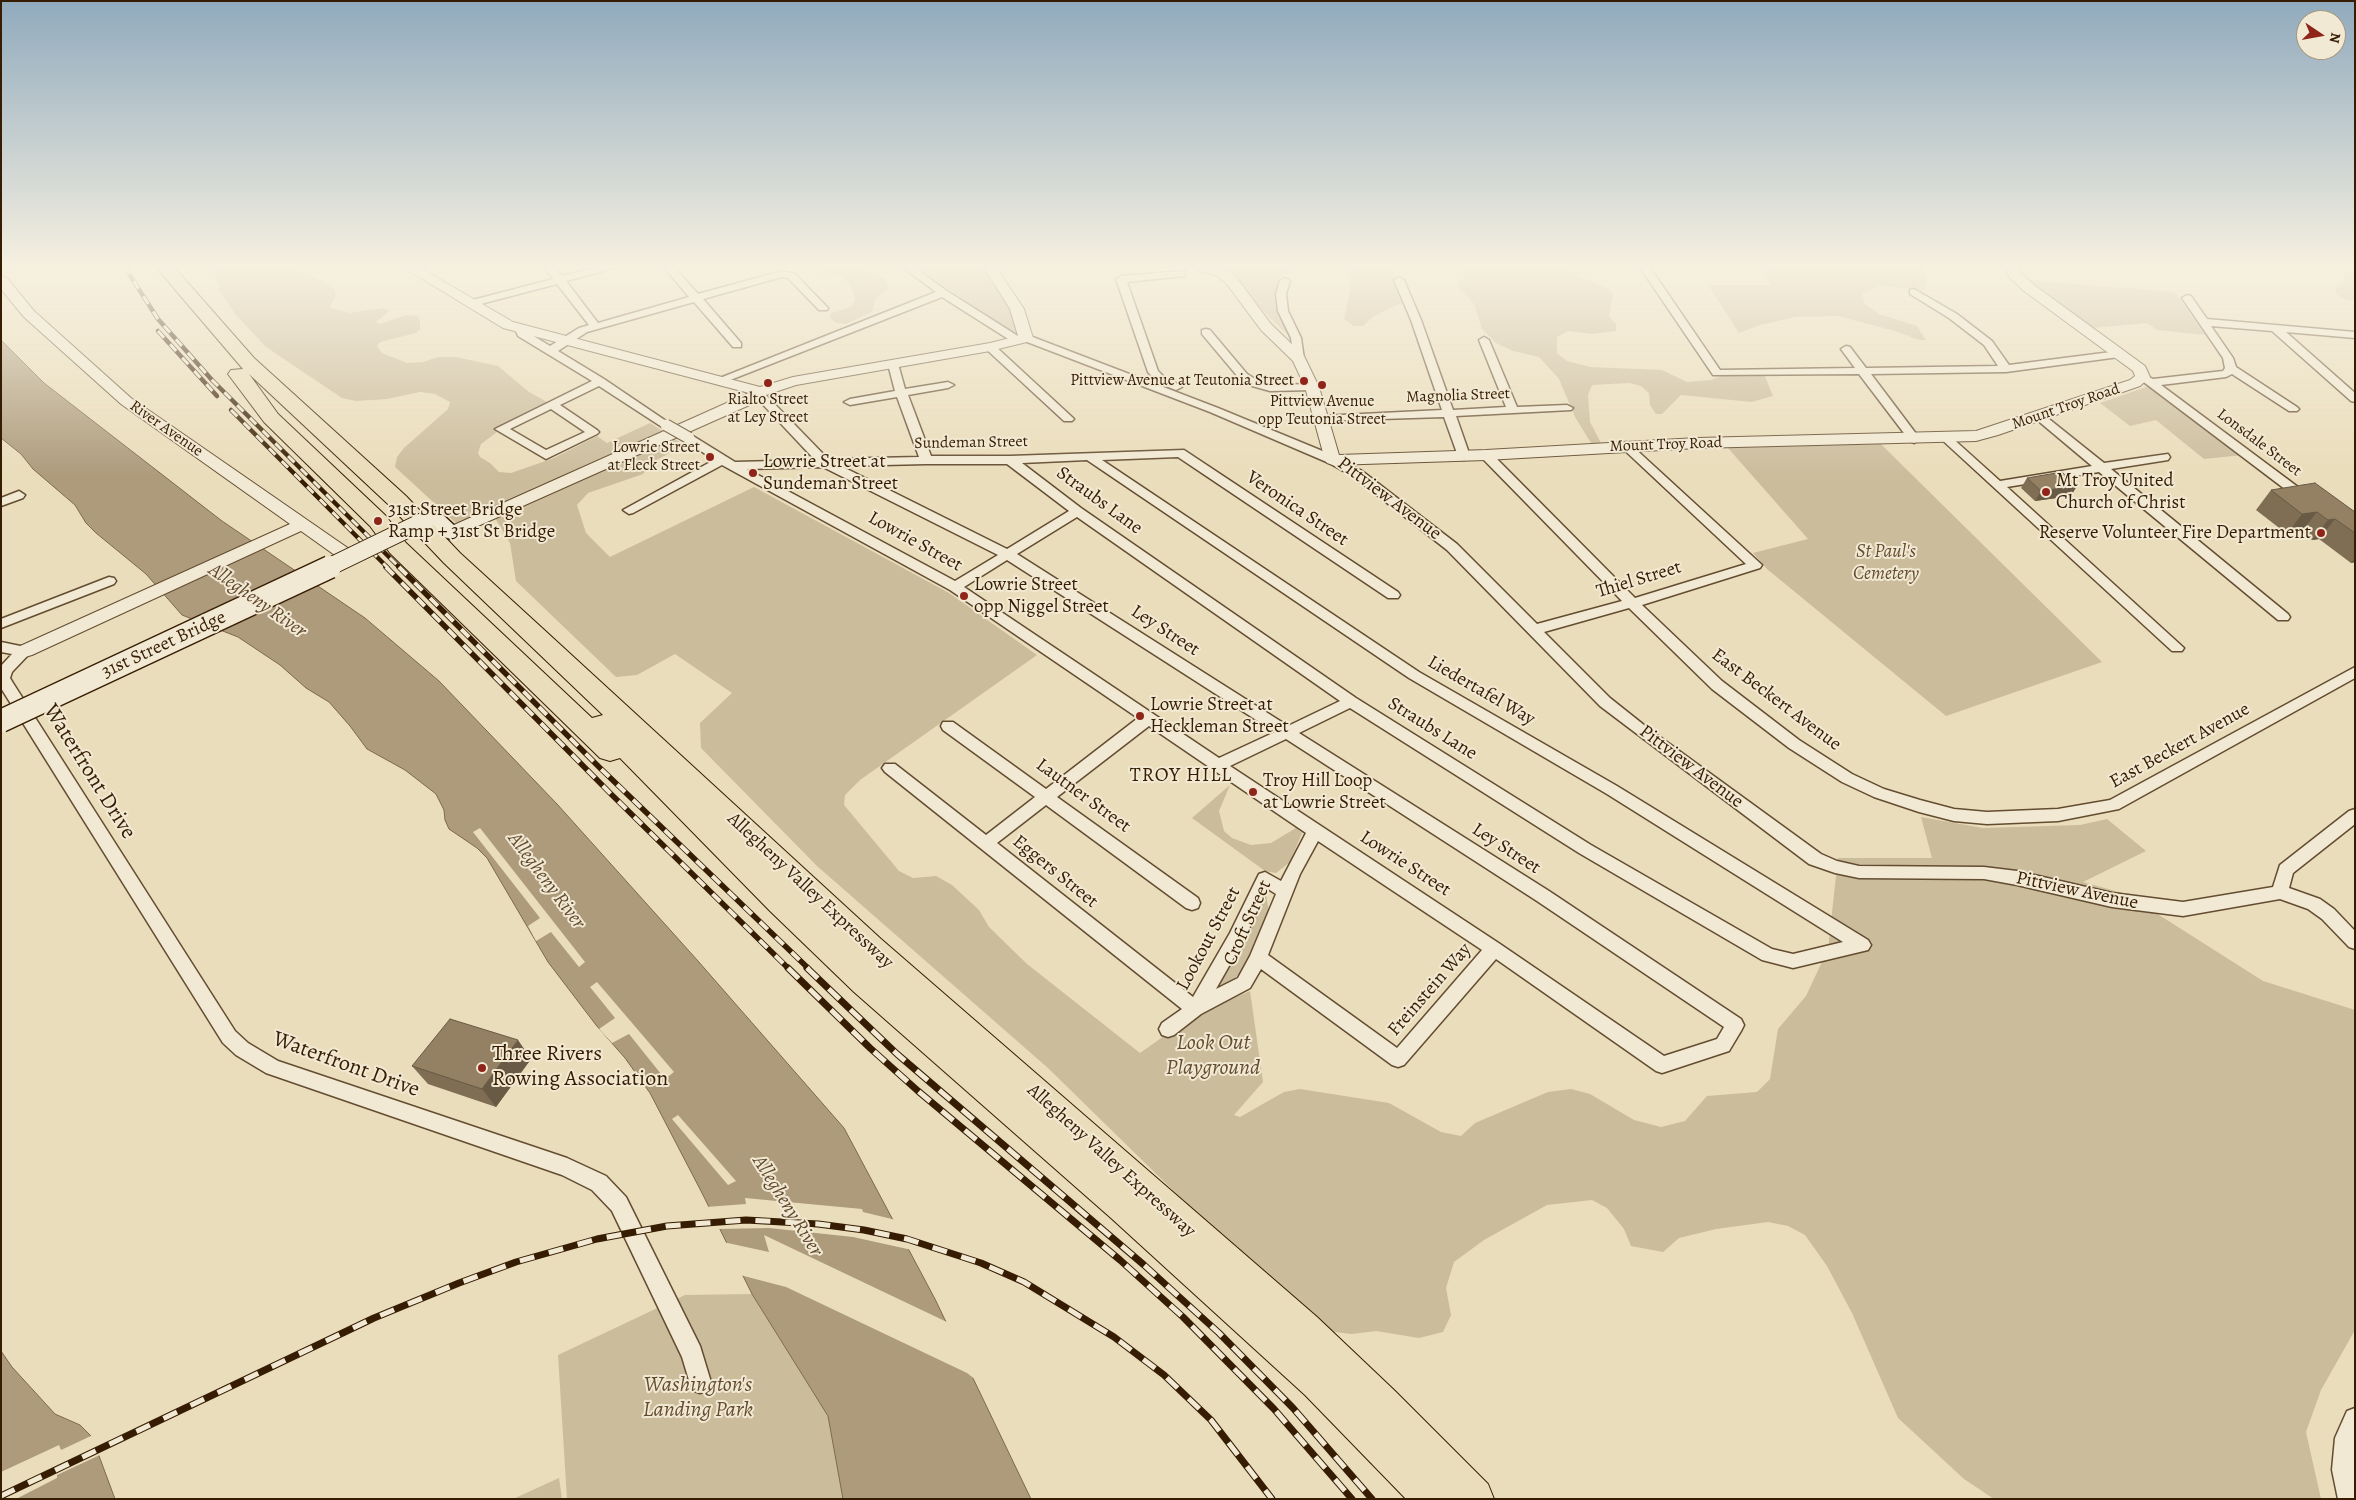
<!DOCTYPE html>
<html>
<head>
<meta charset="utf-8">
<style>
  body { margin:0 }
  #map { position:relative; width:2356px; height:1500px; overflow:hidden; background:#eaddbb; font-family:Alegreya,serif }
  canvas { display:block }
  .frame { position:absolute; inset:0; border:2px solid #361c02; pointer-events:none }
  .north { position:absolute; left:2296px; top:10px; width:50px; height:50px; box-sizing:border-box; background:#f1e9d3; border:1px solid #a6977f; border-radius:50%; rotate:102deg; font-size:14px; font-weight:700; line-height:20px; text-align:center; color:#361c02 }
  .north::after { content:''; display:block; margin:auto; width:18px; height:22px; background:#8f2418; clip-path:polygon(50% 0,100% 100%,50% 72%,0 100%) }
</style>
</head>
<body>
<div id="map">
<canvas width="2356" height="1500"></canvas>
<div class="frame"></div>
<div class="north">N</div>
</div>
<script>
const g = document.querySelector('canvas').getContext('2d');
g.lineJoin = 'round';
function fill(path, color) { g.fillStyle = color; g.fill(path, 'evenodd'); }
const poly = rows => new Path2D(rows.map(r => 'M' + r).join(''));
function stroke(path, color, width, dash) { g.strokeStyle = color; g.lineWidth = width; g.lineCap = dash ? 'butt' : 'round'; g.setLineDash(dash || []); g.stroke(path); }
function drawText(font, color, halo, rows, align = 'center') {
  g.font = font + ' Alegreya,serif'; g.lineWidth = 4; g.setLineDash([]); g.textBaseline = 'middle'; g.strokeStyle = halo; g.fillStyle = color; for (const [text, x, y, turn = 0] of rows) {
    g.save(); g.translate(x, y); g.rotate((+turn || 0) * Math.PI / 180); g.textAlign = isNaN(turn) ? turn : align; if (halo) g.strokeText(text, 0, 0); g.fillText(text, 0, 0); g.restore();
  }
}
fill(poly([
  [204,266,296,266,335,289,336,296,330,306,332,308,350,313,384,308,389,311,376,322,380,324,406,315,417,316,420,320,420,329,416,333,380,342,377,346,382,353,407,363,423,362,438,357,456,357,498,366,529,392,547,402,547,407,501,429,481,444,478,453,480,457,490,463,499,472,511,473,554,458,597,436,607,443,650,423,666,433,462,522,456,523,395,467,397,457,404,448,448,409,450,402,435,394,420,392,387,399,356,401,342,398,266,347,236,315,220,292,214,271],
  [826,266,866,266,885,280,889,289,876,298,872,312,846,324,837,323,830,318,831,313,851,307,855,300,852,289,842,275,815,274],
  [914,266,983,266,1011,311,1020,337],
  [1222,266,1308,266,1281,277,1279,286,1296,329,1295,337,1287,334,1266,314,1232,272],
  [1318,266,1393,266,1402,303,1374,316,1363,326,1354,326,1344,319,1350,291,1350,277,1345,271,1331,266],
  [1460,266,1574,266,1578,276,1609,289,1613,295,1609,316,1616,324,1616,331,1592,334,1568,331,1557,337,1557,353,1567,361,1590,367,1662,370,1687,382,1711,380,1721,376,1765,376,1773,396,1752,402,1681,395,1662,414,1656,414,1650,405,1649,393,1641,386,1629,383,1592,385,1588,395,1590,422,1601,443,1591,443,1575,417,1559,379,1539,357,1513,351,1496,343,1482,329,1474,304,1457,286,1464,276,1465,268],
  [1758,266,1919,266,1925,273,1926,282,1924,290,1879,286,1862,294,1865,304,1879,314,1917,326,1926,340,1919,340,1895,331,1838,316,1795,317,1757,326,1739,333,1708,285,1771,285],
  [2346,266,2355,266,2355,301,2344,299,2336,294,2336,288,2343,283],
  [2026,280,2175,292,2205,335,2157,330,2147,323,2092,328],
  [2149,386,2243,455,2204,459,2156,420,2130,426,2100,403],
  [673,438,684,445,653,462,643,474,588,493,577,505,586,533,610,557,754,487,949,593,1037,655,860,780,845,795,844,805,899,871,913,878,936,876,952,885,979,910,989,927,1027,964,1140,1053,1194,1015,1250,991,1263,1082,1234,1115,1240,1117,1284,1092,1300,1089,1389,1103,1441,1132,1461,1136,1475,1123,1548,1092,1571,1089,1590,1094,1634,1120,1661,1127,1685,1121,1707,1096,1757,1092,1770,1079,1778,1029,1806,996,1828,949,1838,858,1932,858,1921,817,1983,828,2080,825,2107,819,2146,851,2083,882,2126,894,2263,981,2355,1010,2355,1330,2321,1390,2306,1432,2321,1499,1994,1499,1964,1479,1898,1418,1852,1313,1827,1266,1805,1235,1788,1226,1768,1222,1716,1229,1679,1238,1663,1252,1631,1246,1624,1229,1607,1208,1592,1200,1547,1205,1484,1240,1454,1262,1446,1288,1451,1315,1443,1332,1419,1338,1376,1331,1352,1334,1326,1331,1190,1207,1048,1068,817,866,701,748,700,723,732,693,675,654,637,675,616,677,516,581,510,543,495,518],
  [1881,444,1898,461,2102,662,1946,716,1767,569,1753,553,1808,539,1728,448],
  [1230,785,1219,811,1224,831,1232,838,1251,845,1271,843,1296,828,1302,833,1290,862,1276,873,1265,871,1192,818],
  [1266,895,1269,911,1267,918,1252,957,1240,973,1228,984,1220,988,1218,986,1242,946,1239,940,1262,897],
  [752,1294,828,1416,843,1499,567,1499,558,1355,685,1295],
  [559,1478,562,1499,513,1499,548,1483]
]), '#cbbc9c');
const water = poly([
  [1,340,44,383,222,521,365,618,439,681,557,804,698,961,844,1128,935,1299,1031,1499,843,1499,828,1416,752,1294,702,1193,650,1093,625,1058,596,1025,548,962,487,858,477,848,449,829,445,820,444,810,436,794,405,770,367,749,350,726,329,702,306,688,280,665,238,637,182,615,146,574,96,533,86,523,75,505,33,469,21,454,1,438,1,340],
  [1,1351,12,1367,55,1414,80,1425,92,1437,115,1499,1,1499,1,1351]
]);
fill(water, '#ad9b7c');
stroke(water, '#7d684b', 1);
fill(poly([
  [480,828,585,962,579,967,551,932,536,941,528,926,540,918,473,832],
  [597,982,674,1072,665,1079,629,1034,612,1043,599,1029,615,1018,590,987],
  [678,1115,736,1181,728,1185,672,1119],
  [745,1198,862,1209,863,1212,896,1220,912,1250,853,1237,769,1228,717,1229,706,1207,746,1204],
  [764,1235,949,1323,977,1381,967,1373,786,1287,740,1275,723,1242,769,1252],
  [93,1435,100,1455,57,1475,57,1478,16,1499,1,1499,1,1472,59,1445,61,1450]
]), '#eaddbb');
const minor = poly([
  [403,266,415,266,410,269,403,266],
  [544,266,554,266,562,276,603,266,617,266,615,268,566,281,598,323,689,297,663,266,673,266,698,294,782,271,795,274,828,308,827,310,819,310,788,278,782,277,703,299,741,343,741,347,733,347,694,302,587,332,558,351,604,379,672,425,670,427,662,427,599,386,560,405,597,430,599,432,597,434,546,459,495,429,592,381,518,336,515,329,520,326,524,327,527,332,550,346,579,328,589,325,557,284,473,306,468,303,469,301,553,279,544,266],
  [551,409,585,432,546,450,510,429,551,409],
  [901,266,912,266,947,291,1021,338,1026,335,1030,336,1218,408,1337,457,1362,471,1457,544,1537,624,1622,601,1482,458,1480,455,1482,452,1490,452,1635,598,1746,564,1620,446,1626,442,1630,444,1762,565,1760,568,1642,605,1722,681,1799,740,1852,774,1884,789,1920,800,1954,809,1987,812,2058,809,2110,800,2355,667,2355,678,2119,809,2058,821,1987,824,1954,821,1919,812,1874,797,1842,782,1789,748,1712,689,1629,608,1544,632,1610,698,1649,729,1821,854,1837,861,1859,866,1984,867,2017,871,2112,893,2183,902,2273,887,2280,865,2349,811,2355,809,2355,824,2293,873,2289,888,2320,899,2334,909,2355,931,2355,949,2349,947,2322,919,2308,909,2280,899,2183,916,2112,907,2017,885,1984,879,1859,878,1835,873,1809,864,1600,706,1447,550,1354,477,1329,463,1210,412,1022,340,1017,343,1013,342,942,297,725,382,721,383,715,380,936,292,901,266],
  [1639,266,1649,266,1720,370,1855,368,1841,349,1846,346,1850,347,1866,368,1998,366,1984,345,1949,318,1910,294,1910,290,1914,289,1957,314,1992,341,2009,365,2119,351,2124,354,2119,357,2006,372,1871,374,1920,439,1914,443,1910,441,1859,374,1713,375,1639,266],
  [1181,271,1185,272,1185,276,1127,282,1158,371,1166,379,1180,385,1182,387,1176,390,1158,383,1148,372,1116,279,1121,276,1181,271],
  [1399,277,1404,280,1421,320,1453,410,1506,407,1479,340,1484,337,1489,340,1517,407,1567,405,1573,408,1571,410,1456,416,1470,456,1464,460,1458,456,1444,417,1317,421,1315,419,1317,417,1321,416,1442,410,1411,320,1394,280,1399,277],
  [1285,278,1290,281,1286,294,1288,311,1301,338,1304,359,1299,362,1294,359,1291,338,1278,311,1276,294,1280,281,1285,278],
  [2187,295,2191,296,2207,319,2355,332,2355,338,2286,332,2355,393,2355,402,2351,401,2272,331,2211,326,2233,358,2236,367,2297,407,2299,409,2297,411,2289,411,2232,374,2226,377,2161,385,2310,496,2312,499,2310,502,2302,502,2137,377,2143,374,2153,379,2223,371,2225,368,2223,358,2182,298,2187,295],
  [1206,329,1210,330,1247,374,1260,382,1270,385,1312,384,1318,387,1312,390,1270,391,1252,386,1239,378,1202,334,1202,330,1206,329],
  [990,344,994,345,1072,417,1074,419,1072,421,1064,421,986,349,985,347,990,344],
  [893,361,898,364,905,389,948,382,954,385,948,388,908,395,931,456,1010,456,1184,450,1398,592,1400,595,1398,598,1388,598,1178,457,1102,460,1419,672,1617,786,1868,940,1871,945,1868,950,1793,968,1762,960,1579,853,1350,708,1299,733,1549,891,1741,1019,1744,1025,1741,1031,1729,1051,1662,1073,1656,1071,1496,959,1404,1065,1398,1067,1392,1065,1261,969,1250,988,1201,1014,1174,1035,1168,1037,1162,1035,1159,1029,1162,1023,1182,1009,885,772,882,768,885,764,895,764,986,835,1035,797,943,730,941,726,943,722,953,722,1046,789,1138,718,950,590,722,465,633,513,629,514,623,510,714,460,685,440,683,438,685,436,693,436,735,462,815,460,754,395,754,391,758,390,762,391,828,459,919,457,897,397,850,405,844,402,850,399,895,391,888,364,893,361],
  [1087,460,1409,678,1607,794,1843,942,1793,954,1772,949,1591,845,1356,698,1081,508,1022,463,1087,460],
  [926,464,1007,464,1069,511,1007,549,841,466,926,464],
  [823,467,998,555,955,581,747,469,823,467],
  [1077,517,1340,701,1288,726,1017,554,1077,517],
  [1007,560,1275,732,1219,758,964,587,1007,560],
  [1149,726,1306,833,1281,881,1265,872,1259,874,1230,933,1193,997,997,843,1046,805,1186,908,1192,910,1198,908,1200,903,1198,898,1057,797,1149,726],
  [1286,739,1537,901,1724,1027,1717,1039,1664,1056,1500,944,1230,766,1286,739],
  [1318,841,1482,950,1397,1048,1268,955,1300,874,1318,841],
  [1268,889,1276,894,1250,956,1238,978,1216,989,1242,943,1268,889],
  [2040,414,2044,415,2104,463,2168,454,2170,457,2168,460,2111,469,2288,614,2290,617,2288,620,2278,620,2099,472,2007,487,2184,648,2182,651,2172,651,1940,438,1946,434,1950,436,2000,481,2092,466,2036,419,2034,417,2036,415,2040,414],
  [19,491,25,495,23,498,1,506,1,498,19,491],
  [109,577,114,578,116,581,114,584,1,628,1,619,109,577],
  [1,642,30,648,32,651,12,672,10,678,13,683,235,1031,248,1043,278,1061,567,1158,606,1176,626,1197,700,1346,711,1382,708,1390,700,1393,692,1390,682,1357,612,1211,592,1190,562,1175,266,1073,236,1055,223,1043,1,688,1,666,12,654,1,652,1,642],
  [2355,1408,2355,1499,2338,1499,2332,1470,2335,1438,2347,1411,2355,1408]
]);
const tertiary = poly([
  [401,266,417,266,513,322,760,387,793,377,990,343,1018,336,1010,309,983,266,995,266,1024,309,1033,338,1031,341,990,351,796,385,763,396,754,403,451,538,445,537,443,533,445,529,749,393,503,328,401,266],
  [1194,266,1212,266,1225,269,1236,277,1271,324,1304,356,1319,387,1339,455,1486,450,1697,438,1976,431,2130,380,2135,376,2133,371,2024,291,2009,277,2004,266,2016,266,2020,272,2034,285,2145,366,2150,377,2140,386,1998,435,1976,441,1697,448,1486,460,1333,465,1327,463,1325,460,1305,387,1293,361,1261,330,1226,283,1215,275,1195,269,1194,266],
  [1,276,6,277,34,311,131,398,355,553,358,557,355,561,343,561,301,531,32,655,25,657,18,655,16,651,18,647,290,524,121,404,24,317,1,289,1,276]
]);
const secondary = poly([
  [434,511,441,513,458,529,461,533,458,537,451,539,444,537,431,524,419,524,417,520,419,516,434,511]
]);
const motorway = poly([
  [155,266,173,266,254,358,406,496,460,553,541,627,881,939,1317,1317,1395,1391,1488,1484,1494,1499,1406,1499,1305,1395,1111,1218,854,992,770,911,620,758,610,761,600,758,390,553,370,526,264,422,228,374,231,370,243,369,155,266],
  [249,374,390,506,444,563,603,715,592,718,406,543,386,516,278,414,249,374]
]);
stroke(minor, '#634c30', 3);
stroke(tertiary, '#634c30', 2);
stroke(secondary, '#361c02', 3);
stroke(motorway, '#361c02', 2);
fill(minor, '#f1e9d3');
fill(tertiary, '#f1e9d3');
fill(secondary, '#f1e9d3');
fill(motorway, '#eaddbb');
const railFar2 = poly([
  [124,266,158,319,212,380,400,568],
  [158,331,217,396],
  [231,410,388,568]
]);
const railFar1 = poly([
  [386,567,612,795,789,969],
  [399,567,599,767,809,969]
]);
const rail = poly([
  [788,968,870,1048,918,1091,1120,1260,1183,1317,1274,1409,1352,1499],
  [807,968,897,1054,1144,1265,1219,1333,1293,1408,1372,1499],
  [1,1496,374,1318,459,1283,516,1262,597,1239,667,1226,746,1220,818,1224,864,1230,907,1239,981,1263,1024,1282,1114,1337,1164,1375,1211,1420,1272,1499]
]);
stroke(railFar2, '#361c02', 4.5);
stroke(railFar1, '#361c02', 5.5);
stroke(rail, '#361c02', 7);
stroke(railFar2, '#f1e9d3', 3, [9]);
stroke(railFar1, '#f1e9d3', 4, [11]);
stroke(rail, '#f1e9d3', 5, [15]);
const minorBridge = poly([
  [666,425,689,438]
]);
const secondaryBridgeFar1 = poly([
  [327,568,426,520]
]);
const secondaryBridge = poly([
  [1,721,330,567]
]);
stroke(minorBridge, '#634c30', 13, []);
stroke(secondaryBridgeFar1, '#361c02', 19, []);
stroke(secondaryBridge, '#361c02', 25, []);
stroke(minorBridge, '#f1e9d3', 11);
stroke(secondaryBridgeFar1, '#f1e9d3', 17);
stroke(secondaryBridge, '#f1e9d3', 22);
fill(poly([
  [2027,478,2071,496,2035,501,2021,488],
  [2271,490,2355,512,2355,562,2351,563,2319,539,2312,540,2301,532,2287,534,2256,510],
  [531,1059,496,1107,428,1084,412,1066]
]), '#7f6e54');
fill(poly([
  [2077,486,2071,496,2035,501,2041,491],
  [2317,512,2301,532,2287,534,2302,514],
  [2335,519,2319,539,2312,540,2328,520],
  [2355,558,2355,562,2351,563],
  [518,1040,531,1059,496,1107,482,1089]
]), '#685a45');
const building = poly([
  [2062,472,2077,486,2041,491,2027,478,2062,472],
  [2315,483,2355,512,2355,533,2335,519,2328,520,2317,512,2302,514,2271,490,2315,483],
  [450,1019,518,1040,482,1089,412,1066,450,1019]
]);
fill(building, '#948062');
stroke(building, '#685a45', 1);
const sky = g.createLinearGradient(0, 0, 0, 476);
sky.addColorStop(0, '#90aabd');
sky.addColorStop(0.56, '#f6f0e0');
sky.addColorStop(1, '#f6f0e000');
g.fillStyle = sky;
g.fillRect(0, 0, 2356, 476);
for (const [x, y, r, color] of [
  [1304,381,5,"#8f2418"],
  [768,383,5,"#8f2418"],
  [1322,385,5,"#8f2418"],
  [710,457,5,"#8f2418"],
  [753,473,5,"#8f2418"],
  [2046,492,5,"#8f2418"],
  [378,521,5,"#8f2418"],
  [2321,533,5,"#8f2418"],
  [964,596,5,"#8f2418"],
  [1140,716,5,"#8f2418"],
  [1253,792,5,"#8f2418"],
  [482,1068,5,"#8f2418"]
]) { const dot = new Path2D(); dot.arc(x, y, r, 0, 2 * Math.PI); g.fillStyle = color; g.fill(dot); stroke(dot, '#f1e9d3', 2); }
drawText('16px', '#361c02', '#f1e9d3', [
  ["Pittview Avenue at Teutonia Street",1294,381],
  ["Rialto Street",768,400,"center"],
  ["at Ley Street",768,418,"center"],
  ["Pittview Avenue",1322,402,"center"],
  ["opp Teutonia Street",1322,420,"center"],
  ["Lowrie Street",700,448],
  ["at Fleck Street",700,466]
], 'right');
drawText('16px', '#361c02', '#f1e9d3', [
  ["Magnolia Street",1458,396,-2],
  ["Mount Troy Road",2066,407,-19],
  ["River Avenue",166,429,35],
  ["Sundeman Street",971,443,-1],
  ["Lonsdale Street",2259,443,37],
  ["Mount Troy Road",1666,445,-2]
]);
drawText('19px', '#361c02', '#f1e9d3', [
  ["Lowrie Street at",763,462],
  ["Sundeman Street",763,484],
  ["Mt Troy United",2056,481],
  ["Church of Christ",2056,503],
  ["31st Street Bridge",388,510],
  ["Ramp + 31st St Bridge",388,532],
  ["Reserve Volunteer Fire Department",2311,533,"right"],
  ["Lowrie Street",974,585],
  ["opp Niggel Street",974,607],
  ["Lowrie Street at",1150,705],
  ["Heckleman Street",1150,727],
  ["Troy Hill Loop",1263,781],
  ["at Lowrie Street",1263,803]
], 'left');
drawText('19px', '#361c02', '#f1e9d3', [
  ["Pittview Avenue",1389,499,37],
  ["Straubs Lane",1099,501,36],
  ["Veronica Street",1297,509,34],
  ["Lowrie Street",915,542,29],
  ["Thiel Street",1639,580,-17],
  ["Ley Street",1165,631,33],
  ["31st Street Bridge",164,645,-25],
  ["Liedertafel Way",1481,691,30],
  ["East Beckert Avenue",1776,700,37],
  ["Straubs Lane",1432,729,32],
  ["East Beckert Avenue",2180,746,-29],
  ["Pittview Avenue",1691,767,37],
  ["Lautner Street",1083,796,36],
  ["Ley Street",1506,849,33],
  ["Lowrie Street",1405,864,33],
  ["Eggers Street",1055,872,39],
  ["Allegheny Valley Expressway",810,891,43],
  ["Pittview Avenue",2077,891,12],
  ["Croft Street",1248,923,-66],
  ["Lookout Street",1209,939,-62],
  ["Freinstein Way",1430,990,-49],
  ["Allegheny Valley Expressway",1111,1161,42]
]);
drawText('italic 19px', '#634c30', '#f1e9d3', [
  ["St Paul's",1886,552],
  ["Cemetery",1886,574]
]);
drawText('italic 20px', '#60482d', '#f1e9d3', [
  ["Allegheny River",257,601,35],
  ["Allegheny River",546,881,53],
  ["Allegheny River",787,1206,58]
]);
g.letterSpacing = '1px';
drawText('20px', '#361c02', '#f1e9d3', [
  ["TROY HILL",1181,776]
]);
g.letterSpacing = '0px';
drawText('22px', '#361c02', '#f1e9d3', [
  ["Waterfront Drive",89,772,58],
  ["Waterfront Drive",346,1065,20]
]);
drawText('italic 22px', '#634c30', '#f1e9d3', [
  ["Look Out",1213,1044],
  ["Playground",1213,1069],
  ["Washington's",698,1386],
  ["Landing Park",698,1411]
]);
drawText('22px', '#361c02', '#f1e9d3', [
  ["Three Rivers",492,1055],
  ["Rowing Association",492,1080]
], 'left');
</script>
</body>
</html>
